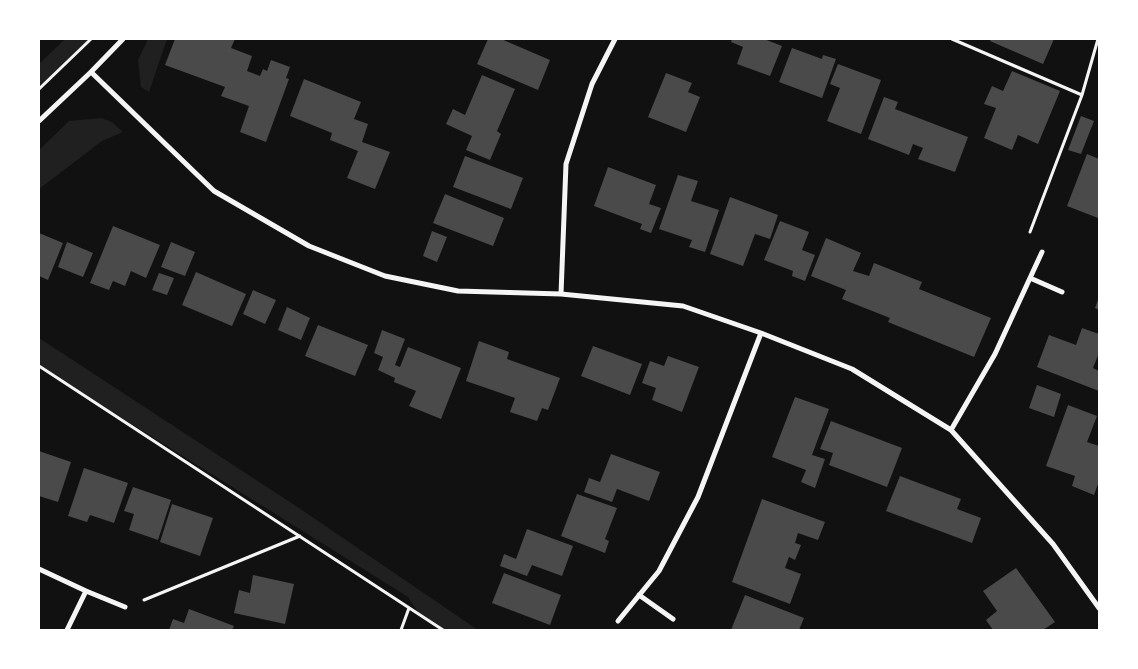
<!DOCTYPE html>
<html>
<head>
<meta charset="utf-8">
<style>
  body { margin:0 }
  #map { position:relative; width:1138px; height:669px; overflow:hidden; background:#111; font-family:"PT Sans",sans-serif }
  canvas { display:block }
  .frame { position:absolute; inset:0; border:40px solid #fff; pointer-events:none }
</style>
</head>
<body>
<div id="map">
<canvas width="1138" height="669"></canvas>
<div class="frame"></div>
</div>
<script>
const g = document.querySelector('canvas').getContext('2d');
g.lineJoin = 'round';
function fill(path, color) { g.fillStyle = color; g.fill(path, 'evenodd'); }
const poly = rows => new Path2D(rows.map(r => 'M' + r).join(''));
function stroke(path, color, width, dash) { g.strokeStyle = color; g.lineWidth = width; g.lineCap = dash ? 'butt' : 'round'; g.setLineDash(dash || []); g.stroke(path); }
fill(poly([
  [65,39,90,39,39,90,39,64],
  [148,39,167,39,149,92,141,87,138,60],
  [101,118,112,122,123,132,102,141,39,189,39,150,69,121],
  [39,338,302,510,478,630,442,630,421,617,408,597,39,366]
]), '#202020');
fill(poly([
  [175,39,235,39,231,48,252,56,247,71,260,76,263,69,267,71,271,60,290,67,286,78,289,79,266,142,240,132,249,106,221,96,225,87,165,65],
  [488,39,501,39,550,60,538,90,477,64],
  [732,39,764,39,782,46,770,76,737,64,743,47,731,42],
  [991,39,1054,39,1043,64,990,41],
  [792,48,822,59,823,55,836,59,822,98,779,82],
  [838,64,881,80,861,134,827,121,840,88,830,84],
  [1012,71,1060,91,1038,144,1018,135,1012,150,984,138,996,108,984,104,992,86,1003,91],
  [666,73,692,83,688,92,700,97,686,132,648,117],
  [482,75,515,89,497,131,501,134,490,160,466,150,472,136,446,124,453,109,465,115],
  [304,79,361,102,354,119,368,124,362,142,390,152,375,189,347,178,358,151,330,140,332,133,290,116],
  [884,97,898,102,895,109,968,137,955,172,918,159,923,148,913,144,909,155,868,139],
  [1081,116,1094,121,1081,154,1068,150],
  [1087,154,1099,159,1098,218,1067,206],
  [465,156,523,178,511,209,453,187],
  [608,167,656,185,649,204,661,208,651,233,640,229,642,224,594,206],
  [678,175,698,181,691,201,719,210,705,252,689,247,692,240,659,229],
  [445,194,504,218,493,246,433,223],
  [730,197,778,215,770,239,755,234,743,266,710,254],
  [780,221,809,232,802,250,815,255,805,281,792,276,793,271,764,260],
  [113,226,160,245,146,278,131,271,125,286,113,281,109,290,90,283],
  [432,231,447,237,437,262,423,256],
  [39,233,63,243,48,280,39,276],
  [826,238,861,253,853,271,869,276,874,263,922,282,919,289,991,318,974,357,888,322,890,318,842,299,846,290,811,276],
  [67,242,93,253,83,277,58,267],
  [171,242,195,252,185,276,161,267],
  [196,272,246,294,232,326,182,305],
  [159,273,174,278,167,295,152,290],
  [253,290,276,300,265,324,243,314],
  [1099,297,1099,310,1095,308],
  [287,307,310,318,301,340,278,330],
  [318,325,368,345,355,376,305,356],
  [1082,328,1099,334,1099,353,1093,368,1099,371,1099,391,1037,367,1049,335,1076,345],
  [382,330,405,339,395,365,400,367,408,347,461,368,441,419,409,406,416,391,394,382,395,378,378,370,383,357,374,353],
  [479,341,509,352,507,359,560,378,548,410,542,408,537,421,510,412,515,398,466,381],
  [593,346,642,364,630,395,581,376],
  [668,356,699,367,682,412,652,400,656,388,642,383,650,361,664,366],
  [1037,385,1061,394,1054,417,1029,408],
  [795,397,829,409,812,455,825,459,815,488,801,482,806,470,772,457],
  [1068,405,1097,416,1087,442,1099,446,1099,481,1094,495,1072,486,1075,476,1046,466],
  [831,421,902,448,887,487,829,465,833,453,820,449],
  [39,451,71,462,58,502,39,496],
  [611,454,660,472,649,501,617,489,612,502,584,492,589,478,600,482],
  [84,468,128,483,114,523,90,515,87,522,68,516],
  [900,476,961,499,957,509,981,518,972,543,886,511],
  [133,487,171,500,158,540,129,530,134,514,124,511],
  [577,494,617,508,605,539,609,541,605,553,561,536],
  [762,499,825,522,818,540,798,533,795,543,801,545,795,560,789,557,785,568,801,574,790,604,732,582],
  [172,504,213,518,200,556,160,542],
  [527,529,573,546,562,576,532,565,527,576,500,566,504,554,516,559],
  [1016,568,1055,622,1043,630,993,630,986,620,997,611,983,591],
  [504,573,561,595,550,625,492,603],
  [253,575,294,584,285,624,234,613,239,590,250,593],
  [745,595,804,618,799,630,731,630],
  [189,609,234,626,232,630,169,630,173,619,184,623]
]), '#4a4a4a');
stroke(poly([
  [952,39,1082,95],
  [39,89,91,39],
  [1030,232,1082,95,1098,39],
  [39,366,443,630],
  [144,600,300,536],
  [401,630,409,608]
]), '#f5f5f5', 3);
stroke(poly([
  [91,72,214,191,309,246,385,276,458,291,561,294,683,306,761,333,852,369,951,430,1053,544,1099,608],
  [39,121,91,72,123,39],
  [1030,278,1062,292],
  [561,294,566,164,592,84,615,39],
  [951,430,995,354,1042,252],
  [39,569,86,591,67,630],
  [86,591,125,607],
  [639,595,673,619],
  [618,621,659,571,698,497,761,333]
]), '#f5f5f5', 5);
</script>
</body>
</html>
